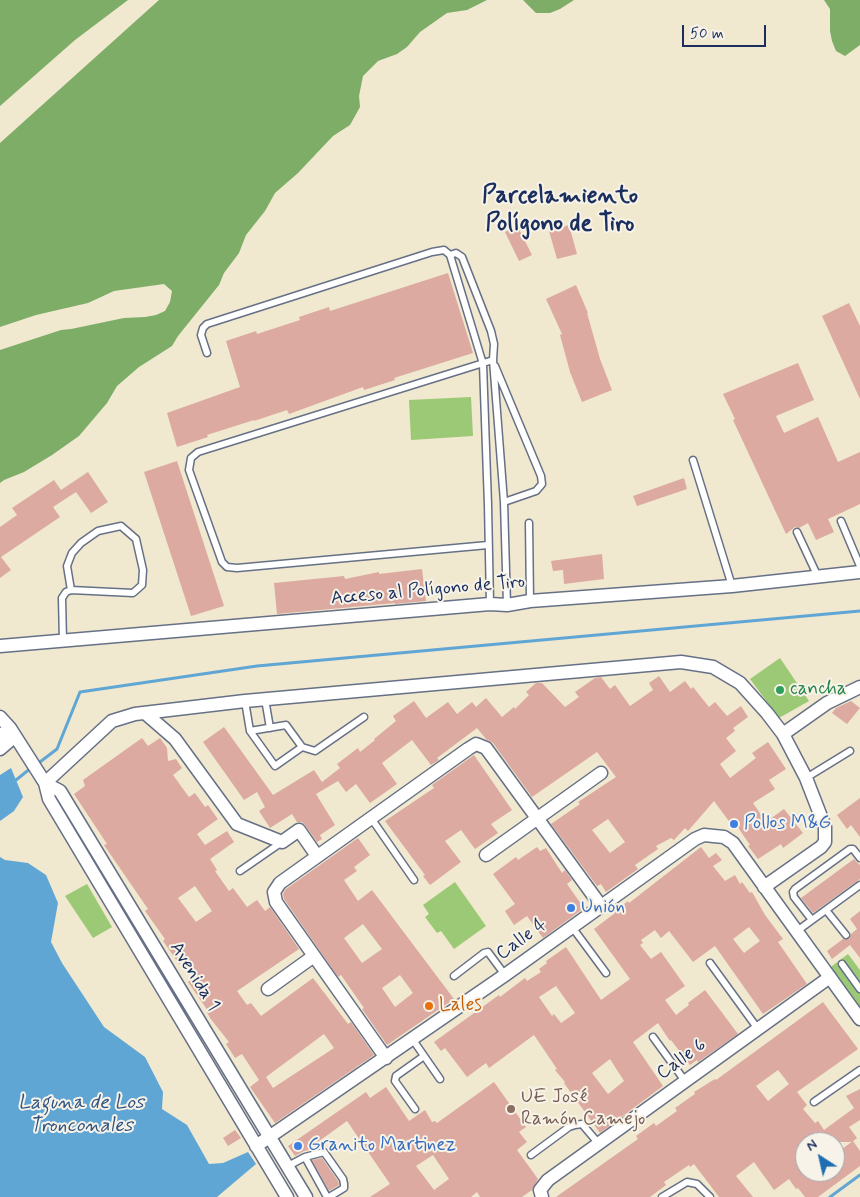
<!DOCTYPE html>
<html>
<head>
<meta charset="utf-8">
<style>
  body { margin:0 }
  #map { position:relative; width:860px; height:1197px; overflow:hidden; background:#f0e8cf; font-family:Mynerve,sans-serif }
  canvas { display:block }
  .north { position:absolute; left:795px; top:1132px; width:50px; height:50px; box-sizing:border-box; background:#f7f3e8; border:1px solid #9fa5b1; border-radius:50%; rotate:325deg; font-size:14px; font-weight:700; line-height:20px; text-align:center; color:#1b2f5e }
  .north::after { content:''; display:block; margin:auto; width:18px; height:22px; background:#1f6fb2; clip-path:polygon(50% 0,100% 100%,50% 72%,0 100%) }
  .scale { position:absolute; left:682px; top:25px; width:84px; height:22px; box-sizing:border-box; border:2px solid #1b2f5e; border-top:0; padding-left:6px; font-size:15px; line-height:18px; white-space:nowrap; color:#1b2f5e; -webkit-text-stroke:4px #f7f3e8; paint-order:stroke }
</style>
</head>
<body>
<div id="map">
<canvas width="860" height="1197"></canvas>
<div class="north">N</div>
<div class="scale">50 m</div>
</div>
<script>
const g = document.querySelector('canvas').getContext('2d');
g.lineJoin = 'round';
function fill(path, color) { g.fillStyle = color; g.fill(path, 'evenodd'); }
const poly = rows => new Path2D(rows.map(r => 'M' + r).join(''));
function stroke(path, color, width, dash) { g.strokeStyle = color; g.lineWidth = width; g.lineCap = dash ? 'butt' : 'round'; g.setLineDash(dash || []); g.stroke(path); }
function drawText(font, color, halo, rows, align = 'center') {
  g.font = font + ' Mynerve,sans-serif'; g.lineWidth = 4; g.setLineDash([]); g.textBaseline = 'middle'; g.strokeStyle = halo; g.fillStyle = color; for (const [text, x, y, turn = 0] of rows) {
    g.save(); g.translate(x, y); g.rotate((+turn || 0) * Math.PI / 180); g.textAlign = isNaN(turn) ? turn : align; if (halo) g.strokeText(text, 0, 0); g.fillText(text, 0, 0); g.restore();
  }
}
fill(poly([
  [471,397,473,436,411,440,409,400],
  [780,658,809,701,779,718,750,679],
  [455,882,486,926,454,949,441,931,437,933,425,917,429,914,423,905],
  [87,884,112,927,93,938,65,896],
  [848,954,860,970,860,1013,828,969]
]), '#9cc976');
fill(poly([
  [0,0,128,0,75,40,0,106],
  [159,0,487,0,467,10,447,13,420,32,407,47,397,54,378,61,363,76,359,96,360,107,350,125,333,136,298,173,275,193,265,211,246,235,239,253,224,273,219,285,178,336,172,346,139,367,117,386,107,403,79,436,52,455,24,472,4,480,0,483,0,350,61,330,71,329,124,318,145,317,156,315,165,311,170,302,172,291,164,284,114,291,88,303,36,315,0,327,0,143],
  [523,0,574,0,560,9,550,13,536,13],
  [824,0,860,0,860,45,845,56,836,51,832,41,830,31,830,9]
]), '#7dad67');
fill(poly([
  [11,768,23,797,14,811,0,821,0,775],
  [0,857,5,860,28,863,46,875,58,903,51,942,62,963,104,1027,145,1057,163,1092,162,1109,187,1125,209,1164,223,1163,248,1152,256,1164,217,1197,0,1197]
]), '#60a6d5');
stroke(poly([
  [36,765,57,749,80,692,257,666,860,611],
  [16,780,31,768],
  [830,1197,860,1175]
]), '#60a6d5', 3);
fill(poly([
  [517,225,532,255,519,261,505,232],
  [569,225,577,254,557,259,549,231],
  [448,273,473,353,394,378,395,380,364,390,363,387,289,414,287,410,254,421,254,420,207,435,208,437,177,447,167,413,240,387,226,341,256,331,257,334,300,320,299,317,329,307,330,311],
  [576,285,588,313,587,313,600,359,612,390,582,402,570,372,560,335,562,334,546,299],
  [849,303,860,326,860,399,822,316],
  [798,363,814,400,776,416,784,433,818,417,838,462,860,452,860,504,828,519,834,532,816,540,808,523,799,528,795,527,786,534,733,420,735,419,723,394],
  [177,461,224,606,191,616,144,472],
  [88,472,108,502,91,513,76,492,53,507,60,517,1,557,11,570,0,578,0,527,17,515,12,508,54,480,61,490],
  [684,478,687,489,637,506,633,496],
  [602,554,604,579,564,584,563,570,553,571,551,561],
  [422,569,426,601,395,604,395,603,277,614,274,583,344,576,345,579,379,572,379,574],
  [659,676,670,692,685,681,691,689,693,687,709,707,715,702,727,716,741,706,748,717,733,728,735,731,726,738,736,751,720,764,730,778,756,758,752,753,768,742,786,769,769,780,775,789,753,803,766,822,784,809,803,833,783,848,781,844,758,859,748,846,750,845,737,826,734,828,714,801,688,831,685,828,674,840,671,838,656,846,658,849,635,865,638,869,606,892,601,884,597,886,551,824,580,804,578,802,616,777,597,752,532,797,493,743,486,739,477,728,437,758,439,760,431,765,412,740,382,763,397,784,370,803,356,784,346,792,338,781,316,794,335,825,320,835,322,839,317,842,305,825,302,822,297,822,292,814,270,828,259,811,265,807,257,792,244,800,203,742,224,727,273,795,314,770,322,782,340,768,337,764,358,748,360,752,375,740,374,739,396,721,393,716,414,701,426,718,448,702,457,714,472,702,476,707,486,698,502,717,514,707,515,709,529,695,526,692,536,683,542,683,565,707,579,697,575,692,595,678,601,677,610,689,615,685,630,706,653,690,649,683],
  [608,819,625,842,610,853,592,830],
  [851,701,860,708,847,724,832,713,836,708],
  [142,738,148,746,160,738,167,748,168,761,176,759,182,768,173,775,189,797,195,793,205,807,208,805,217,818,218,819,197,834,205,845,227,831,234,842,210,859,217,870,215,871,229,891,233,888,247,907,257,900,265,911,270,907,299,949,237,991,247,1005,251,1003,261,1016,313,978,348,1024,351,1022,374,1055,275,1123,250,1087,259,1080,242,1054,235,1058,226,1044,229,1042,210,1018,207,1012,208,1011,188,982,195,977,183,961,179,964,163,941,165,939,145,911,148,909,104,845,107,844,74,794,85,786,83,780],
  [195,886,212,911,196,922,178,898],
  [324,1034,334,1048,273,1088,266,1077],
  [474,755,512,810,491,824,498,833,475,849,461,830,445,841,461,862,430,885,423,876,425,875,385,821,434,788,432,785],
  [860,798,860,837,851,825,847,829,837,815],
  [358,838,370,855,354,867,357,871,344,880,358,901,372,890,454,999,387,1045,362,1009,364,1008,341,975,338,977,284,899,283,894,286,889],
  [363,924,382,949,362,963,344,938],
  [400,975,413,993,395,1007,382,988],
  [537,847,540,851,546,848,562,873,565,870,572,880,567,884,584,908,543,938,527,916,514,925,505,911,515,904,493,874,516,857,518,860],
  [701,847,709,858,716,853,722,860,713,866,725,881,735,875,740,884,742,882,750,893,752,892,765,915,783,939,778,942,807,984,763,1014,715,946,693,962,669,931,661,938,655,930,641,940,643,943,640,945,651,959,661,952,685,986,665,1000,676,1015,689,1005,688,1003,705,990,738,1034,698,1062,697,1060,690,1065,671,1040,670,1041,658,1023,633,1042,663,1086,600,1133,564,1083,565,1082,555,1070,557,1069,534,1035,489,1068,486,1063,467,1077,445,1048,441,1051,434,1042,499,995,500,997,525,978,527,981,541,972,539,969,547,963,546,961,566,947,601,1000,630,979,594,929,615,913,614,912,628,901,629,903],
  [749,927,760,941,744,953,733,939],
  [556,986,575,1013,561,1023,554,1014,552,1016,539,997],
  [610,1059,624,1081,608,1094,592,1073],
  [854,859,860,865,860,879,813,913,801,898],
  [860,911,860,958,850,945,832,959,827,951,843,939,849,939,851,934,857,929,850,919],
  [823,1002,858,1049,797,1092,807,1105,803,1109,815,1123,818,1121,824,1130,854,1108,846,1096,860,1089,860,1120,849,1127,857,1138,852,1142,805,1142,805,1172,835,1172,835,1154,853,1141,860,1151,860,1166,818,1197,805,1197,798,1188,796,1189,789,1179,774,1190,754,1162,736,1176,753,1197,719,1197,694,1164,690,1167,689,1165,664,1182,666,1185,650,1197,556,1197,638,1139,636,1136,654,1123,656,1126,677,1111,675,1108,695,1094,694,1092,715,1079,716,1080],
  [778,1070,789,1084,768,1101,756,1086],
  [494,1082,526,1127,519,1132,527,1142,517,1150,538,1179,532,1190,522,1197,480,1197,477,1192,471,1197,370,1197,390,1184,347,1121,315,1144,318,1148,304,1151,295,1156,288,1146,366,1092,370,1098,386,1087,409,1121,425,1110,432,1122,435,1121,437,1123],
  [433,1155,449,1179,434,1190,416,1166],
  [235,1130,241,1138,228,1146,223,1138],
  [322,1158,338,1181,339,1185,329,1191,312,1160]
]), '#dcaaa0');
const lane = poly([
  [450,255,456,253,462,257,491,331,494,344,493,360,198,452,191,458,189,470,222,562,227,567,237,568,488,545],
  [207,353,201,335,203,328,207,324,432,252,444,250,450,255,483,364,488,505,490,604],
  [493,360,504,502,507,605],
  [495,366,541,476,542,484,536,491,504,502],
  [693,460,732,586],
  [841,521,860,566],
  [529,523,530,601],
  [797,532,818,577],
  [63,641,62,598,66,592,71,590,133,593,142,585,143,570,136,539,121,526,98,531,81,543,72,553,67,566,71,590],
  [265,699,270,728],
  [245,701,250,731,275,766,302,747,315,751,364,717],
  [250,731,286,725,302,747],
  [806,778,850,751],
  [371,818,414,880],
  [240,871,282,842],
  [826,910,846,935],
  [812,920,794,897,793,892,795,889,850,849,853,849,860,858],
  [572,927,606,973],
  [797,931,860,885],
  [710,963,758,1029],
  [842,964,860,989],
  [454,976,484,953,488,952,505,975],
  [653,1037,685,1081],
  [413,1040,440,1079],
  [814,1102,860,1070],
  [415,1109,395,1081,396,1076,424,1056],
  [531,1155,569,1127,575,1125,582,1124,599,1144],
  [305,1157,327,1197],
  [288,1166,305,1157,324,1152,343,1179,344,1184,344,1188,329,1197],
  [662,1197,687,1182,697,1184,710,1197]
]);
const street = poly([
  [0,646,490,604,507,605,530,601,732,586,860,572],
  [145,713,175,739,237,824,282,842,299,830,317,856],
  [0,717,10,728,45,783,49,799,287,1197],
  [783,734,827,703,860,687],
  [0,736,10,728],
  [0,749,15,736],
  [45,783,112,721,135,714,245,701,681,662,713,667,740,683,767,713,783,734,806,778,825,827,825,842,821,847,764,887],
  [45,783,60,791,306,1197],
  [486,855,601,773],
  [268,989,314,956],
  [386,1058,276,902,274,892,280,883,468,749,476,744,486,748,601,906],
  [256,1146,505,975,695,839,704,835,724,837,733,843,860,1019],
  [542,1197,540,1190,548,1180,830,977]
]);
stroke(lane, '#667086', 9);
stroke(street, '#667086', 15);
stroke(lane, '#fff', 6);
stroke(street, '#fff', 12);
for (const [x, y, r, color] of [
  [780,690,5,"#2e9e5b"],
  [734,824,5,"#3f7fe0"],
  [571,908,5,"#3f7fe0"],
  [429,1006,5,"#e8710a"],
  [511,1109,5,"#8d6e63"],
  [298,1146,5,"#3f7fe0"]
]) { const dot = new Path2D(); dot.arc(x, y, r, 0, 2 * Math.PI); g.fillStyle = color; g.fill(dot); stroke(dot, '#f7f3e8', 2); }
drawText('19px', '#1b2f5e', '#f7f3e8', [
  ["Acceso al Polígono de Tiro",428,591,-5],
  ["Calle 4",522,940,-36],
  ["Avenida 1",194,977,58],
  ["Calle 6",682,1060,-36]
]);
drawText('19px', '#27864d', '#f7f3e8', [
  ["cancha",790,690]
], 'left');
drawText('19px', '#366cbe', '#f7f3e8', [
  ["Pollos M&G",744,824],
  ["Unión",581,908],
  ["Granito Martinez",308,1146]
], 'left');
drawText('19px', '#c56008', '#f7f3e8', [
  ["Lales",439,1006]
], 'left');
drawText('19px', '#785e54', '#f7f3e8', [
  ["UE José",521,1098],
  ["Ramón Camejo",521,1120]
], 'left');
drawText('italic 20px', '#305382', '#f7f3e8', [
  ["Laguna de Los",81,1104],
  ["Tronconales",81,1127]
]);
drawText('bold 24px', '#1b2f5e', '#f7f3e8', [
  ["Parcelamiento",560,197],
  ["Polígono de Tiro",560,225]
]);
</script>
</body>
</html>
